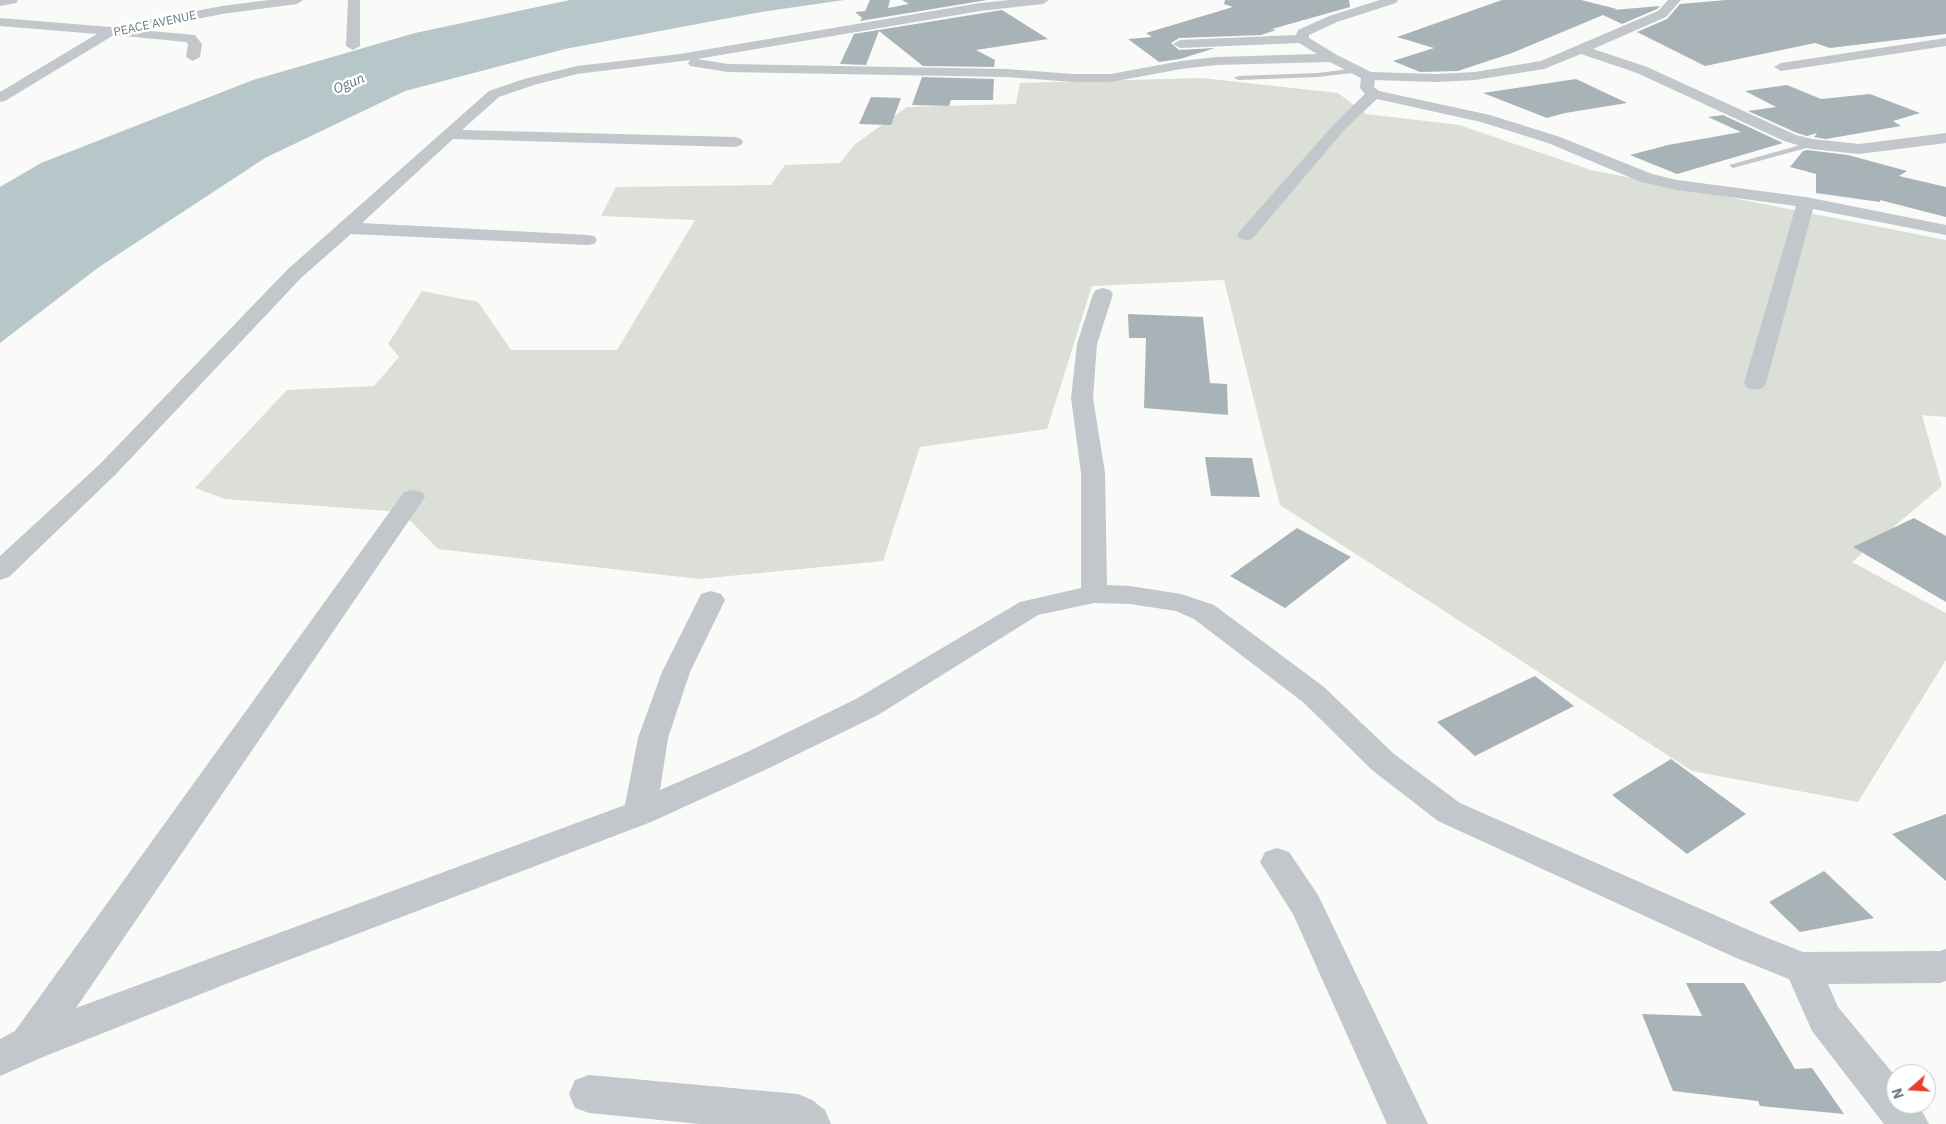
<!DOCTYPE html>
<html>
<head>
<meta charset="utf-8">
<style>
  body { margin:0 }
  #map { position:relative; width:1946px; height:1124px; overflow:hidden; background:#fafaf8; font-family:"IBM Plex Sans",sans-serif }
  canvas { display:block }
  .north { position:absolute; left:1886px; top:1064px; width:50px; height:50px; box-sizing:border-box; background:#fff; border:1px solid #c1cacd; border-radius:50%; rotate:251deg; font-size:14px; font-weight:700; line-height:20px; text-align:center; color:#647a83 }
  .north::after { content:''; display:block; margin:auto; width:18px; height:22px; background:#e63f2b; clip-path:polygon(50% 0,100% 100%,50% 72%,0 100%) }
</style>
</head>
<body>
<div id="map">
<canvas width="1946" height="1124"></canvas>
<div class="north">N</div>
</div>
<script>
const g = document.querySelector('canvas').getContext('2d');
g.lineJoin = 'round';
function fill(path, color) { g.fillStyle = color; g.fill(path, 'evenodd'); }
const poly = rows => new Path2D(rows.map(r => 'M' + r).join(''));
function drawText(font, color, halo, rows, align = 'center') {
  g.font = font + ' "IBM Plex Sans",sans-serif'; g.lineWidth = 5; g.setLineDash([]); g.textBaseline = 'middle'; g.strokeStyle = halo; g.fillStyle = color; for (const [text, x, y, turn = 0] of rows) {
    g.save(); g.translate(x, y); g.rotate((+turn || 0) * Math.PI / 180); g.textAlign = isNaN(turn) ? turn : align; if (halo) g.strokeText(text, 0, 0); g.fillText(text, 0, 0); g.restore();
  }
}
fill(poly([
  [1202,78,1338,93,1366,114,1459,125,1591,170,1946,240,1946,417,1922,415,1942,486,1852,562,1946,613,1946,660,1858,802,1692,771,1280,505,1224,280,1092,286,1047,429,920,447,883,561,699,579,438,549,402,512,225,499,195,488,287,390,374,386,399,357,388,344,422,291,478,302,511,350,617,350,695,220,601,216,616,187,771,185,785,165,840,163,854,145,907,107,1016,104,1020,83]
]), '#dbdfd7');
fill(poly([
  [570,0,844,0,761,12,565,49,405,91,265,158,99,267,0,343,0,187,41,163,253,80,415,33]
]), '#b7c7c9');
fill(poly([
  [870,0,890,0,888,8,909,4,902,0,987,0,860,21,862,18,855,12,865,11],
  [1225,0,1349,0,1350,7,1272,29,1276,30,1261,35,1179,38,1171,43,1179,50,1215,48,1180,59,1159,62,1128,39,1152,37,1146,33,1233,7,1224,4],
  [1502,0,1581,0,1617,9,1613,10,1660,6,1657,9,1622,24,1603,15,1512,53,1458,71,1420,72,1393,61,1434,48,1397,37],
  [1726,0,1946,0,1946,34,1830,48,1815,43,1705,66,1637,32,1667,19,1680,4],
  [1002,10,1048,39,976,50,995,60,994,67,923,66,879,31,866,65,840,64,854,34],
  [922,77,994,79,993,100,951,100,949,106,912,105],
  [1576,79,1627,103,1565,113,1547,118,1483,93],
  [1787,85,1821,99,1870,94,1920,113,1893,121,1901,126,1826,139,1814,137,1817,133,1807,136,1797,133,1748,111,1776,107,1745,91],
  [871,97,901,98,891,125,859,124],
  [1723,115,1783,143,1677,174,1630,155,1668,145,1741,132,1708,117],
  [1807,150,1848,155,1907,171,1899,176,1946,187,1946,217,1880,200,1880,202,1816,193,1816,174,1790,167,1803,151],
  [1128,314,1203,317,1210,383,1227,384,1228,415,1144,408,1146,338,1129,338],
  [1205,457,1252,458,1260,497,1211,496],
  [1914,518,1946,536,1946,602,1853,547],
  [1297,528,1351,557,1285,608,1230,576],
  [1535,676,1574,706,1475,756,1437,722],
  [1671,759,1746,814,1687,854,1612,795],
  [1946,814,1946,881,1892,834],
  [1824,871,1874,918,1800,932,1769,902],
  [1686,983,1744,983,1795,1069,1812,1068,1844,1114,1760,1106,1758,1101,1673,1091,1642,1014,1702,1016]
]), '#a7b3b7');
fill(poly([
  [1357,68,1360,68,1360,72,1318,77,1238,80,1234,78,1238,76,1318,73,1357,68],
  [1811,142,1815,144,1814,146,1733,168,1729,165,1811,142]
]), '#c1c7ca');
fill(poly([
  [0,0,18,0,16,3,0,6,0,0],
  [269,0,303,0,297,4,222,14,139,30,195,35,202,44,200,57,193,61,186,57,188,44,186,42,114,35,5,101,0,102,0,92,97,34,0,26,0,18,111,27,222,6,269,0],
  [348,0,360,0,360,46,353,50,346,46,348,0],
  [1010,0,1049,0,1043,4,980,11,697,59,728,64,1006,69,1074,74,1111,74,1181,61,1216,57,1317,54,1299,43,1180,48,1173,44,1180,40,1296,35,1298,30,1329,16,1380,0,1398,0,1396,3,1337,22,1309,35,1309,38,1337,55,1371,72,1437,74,1475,72,1541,61,1658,11,1668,0,1681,0,1666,17,1593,49,1647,67,1796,135,1812,139,1859,144,1946,133,1946,143,1859,154,1811,149,1784,141,1637,73,1581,54,1544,69,1475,80,1437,82,1375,80,1374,87,1379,91,1490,115,1560,137,1652,174,1677,180,1806,197,1946,225,1946,235,1813,209,1766,383,1763,388,1755,390,1747,388,1744,383,1796,206,1677,190,1641,182,1548,143,1481,122,1377,99,1345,129,1252,239,1246,240,1240,239,1237,235,1240,231,1335,123,1365,94,1360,88,1361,78,1330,62,1216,65,1181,69,1111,82,1074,82,1006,77,728,72,690,66,688,63,690,60,577,74,534,85,499,97,462,130,735,137,741,139,743,142,741,145,735,147,453,139,362,223,588,235,594,236,597,240,594,244,588,245,351,234,302,277,115,475,9,577,0,580,0,556,99,465,288,269,489,91,524,79,577,66,680,54,980,3,1010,0],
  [1946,38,1946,46,1781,71,1774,67,1781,63,1946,38],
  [1103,288,1110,290,1113,294,1097,344,1093,398,1105,473,1107,585,1130,586,1181,594,1214,605,1324,687,1394,754,1460,803,1760,935,1803,952,1940,951,1946,949,1946,981,1940,983,1828,984,1838,1007,1896,1077,1896,1104,1918,1104,1929,1124,1884,1124,1812,1031,1789,979,1734,957,1438,821,1372,770,1304,703,1194,619,1176,611,1130,604,1094,603,1038,615,878,715,765,770,651,822,236,980,43,1057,0,1076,0,1039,15,1031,404,492,413,490,422,492,425,497,76,1008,625,805,638,738,662,672,701,594,711,591,721,594,725,600,690,672,668,738,660,790,743,754,856,699,1020,602,1081,588,1081,473,1071,398,1077,344,1093,294,1096,290,1103,288],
  [1277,848,1289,852,1318,895,1428,1124,1387,1124,1293,914,1260,862,1265,852,1277,848],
  [589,1075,798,1094,812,1100,825,1110,831,1124,700,1124,589,1113,575,1108,569,1094,575,1080,589,1075]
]), '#c1c7ca');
drawText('12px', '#647a83', '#fff', [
  ["PEACE AVENUE",155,24,-12]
]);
drawText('italic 14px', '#5f787c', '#fff', [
  ["Ogun",349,84,-23]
]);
</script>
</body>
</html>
